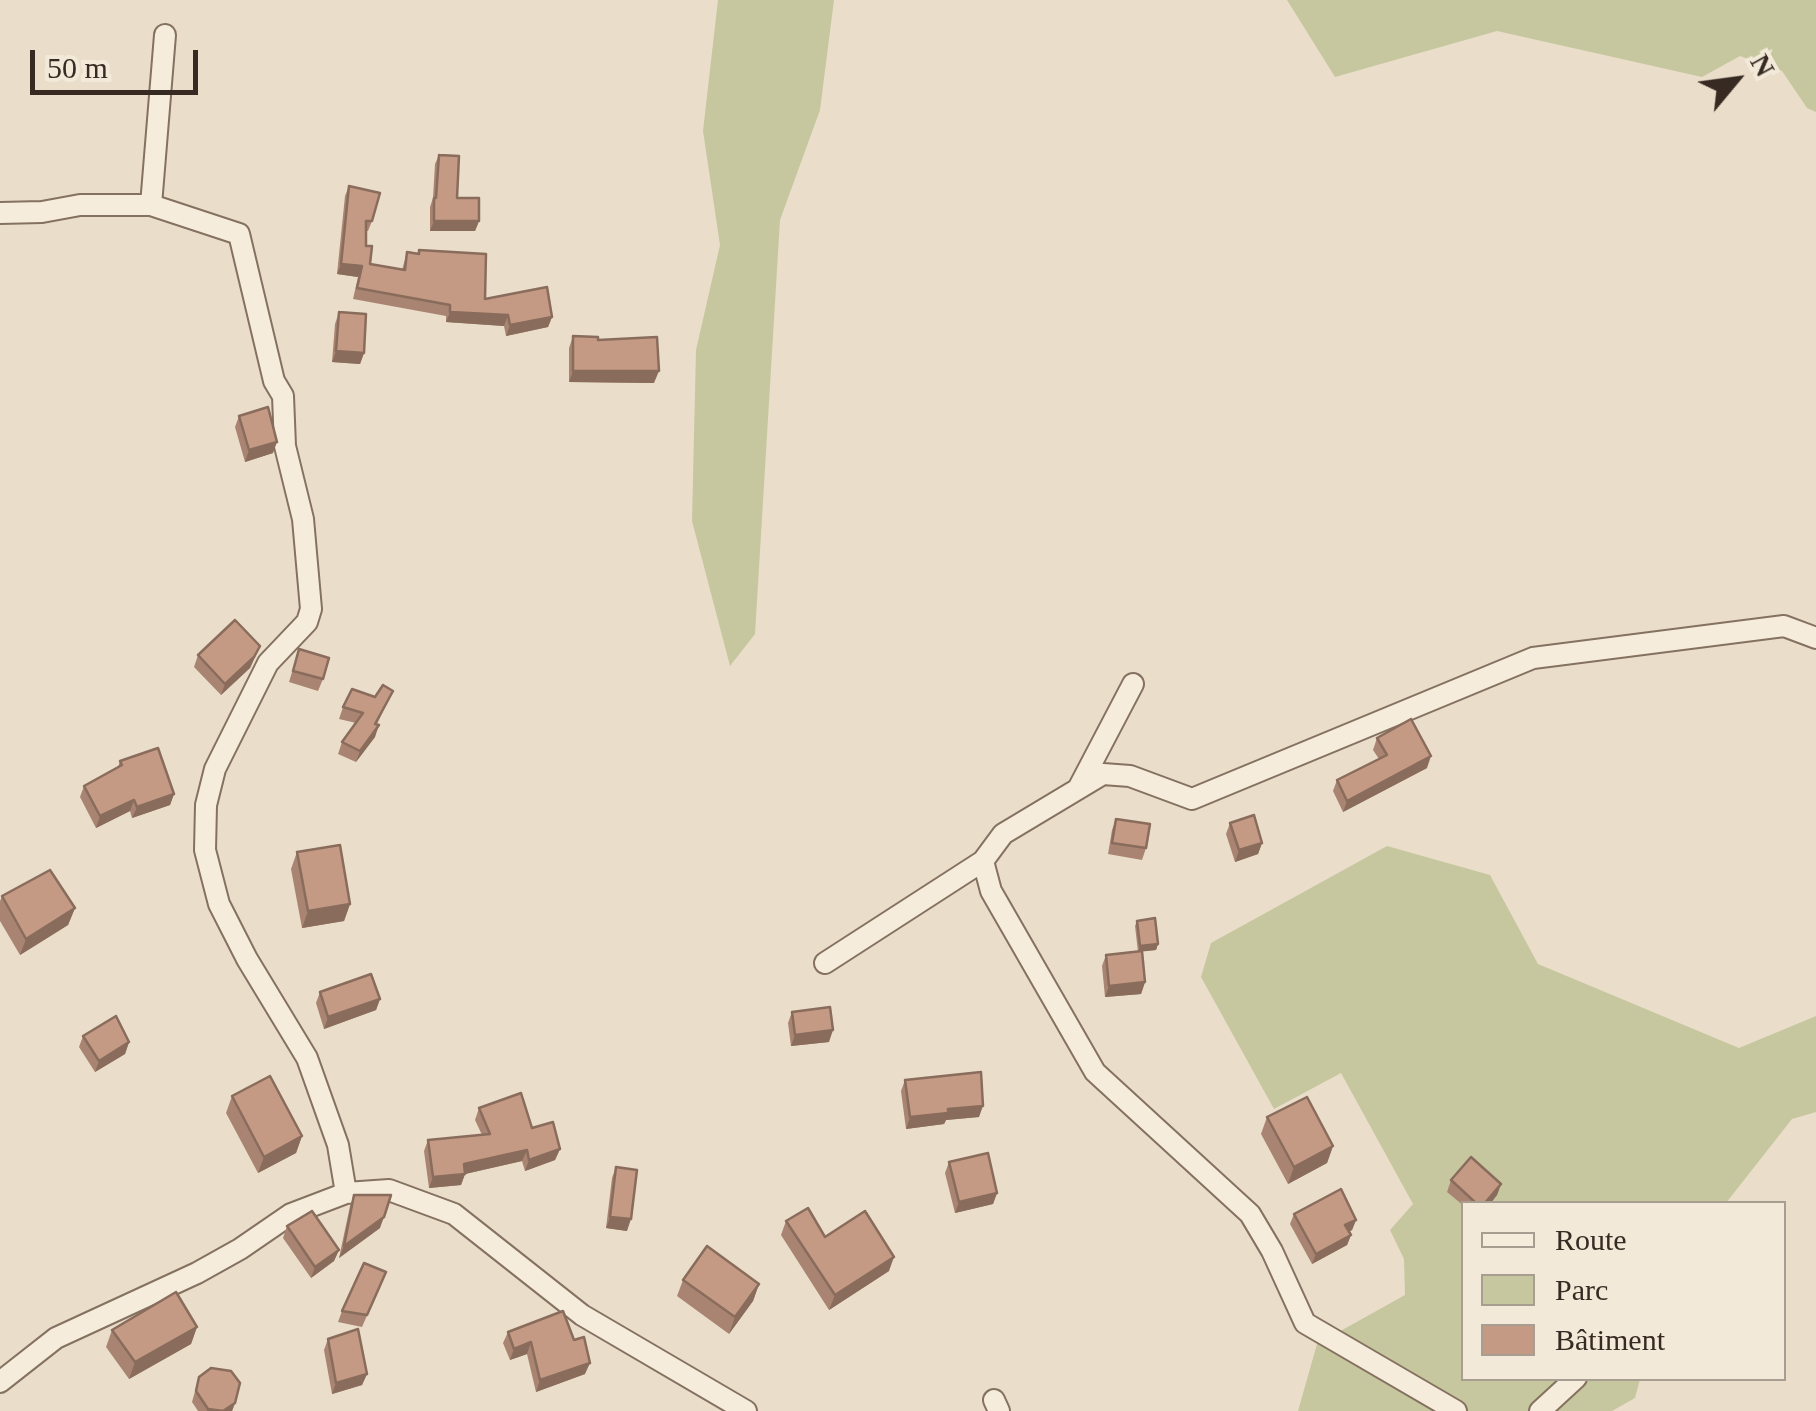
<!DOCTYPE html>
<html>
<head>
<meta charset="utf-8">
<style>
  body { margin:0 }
  #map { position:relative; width:1816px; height:1411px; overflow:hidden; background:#eadeca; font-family:Georgia,serif }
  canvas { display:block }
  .legend { position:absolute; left:1461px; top:1201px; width:325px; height:180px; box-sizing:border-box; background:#f2e9d9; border:2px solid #a79d90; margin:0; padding:12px 18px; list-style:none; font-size:30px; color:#372a22 }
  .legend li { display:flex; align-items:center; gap:20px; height:50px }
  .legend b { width:50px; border:2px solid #a79d90 }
  .north { position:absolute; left:1686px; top:30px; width:100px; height:100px; -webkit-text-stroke:8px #f2e9d9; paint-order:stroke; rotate:61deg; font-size:28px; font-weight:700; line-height:40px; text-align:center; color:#372a22 }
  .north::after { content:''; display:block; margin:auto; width:35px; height:45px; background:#372a22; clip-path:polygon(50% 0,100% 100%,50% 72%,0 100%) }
  .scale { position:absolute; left:30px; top:50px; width:168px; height:45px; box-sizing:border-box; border:5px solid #372a22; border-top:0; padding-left:12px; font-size:30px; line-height:35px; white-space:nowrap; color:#372a22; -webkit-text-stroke:8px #f2e9d9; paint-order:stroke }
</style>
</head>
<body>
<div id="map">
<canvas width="1816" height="1411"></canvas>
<ul class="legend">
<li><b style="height:12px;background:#f6ecdc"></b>Route</li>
<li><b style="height:28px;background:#c6c79f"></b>Parc</li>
<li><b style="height:28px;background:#c49a84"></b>Bâtiment</li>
</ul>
<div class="north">N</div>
<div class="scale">50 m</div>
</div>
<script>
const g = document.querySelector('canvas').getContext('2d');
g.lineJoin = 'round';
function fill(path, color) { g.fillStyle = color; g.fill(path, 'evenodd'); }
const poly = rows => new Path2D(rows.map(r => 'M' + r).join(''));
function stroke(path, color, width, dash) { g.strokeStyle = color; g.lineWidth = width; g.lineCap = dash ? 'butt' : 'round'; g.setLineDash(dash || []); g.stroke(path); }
fill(poly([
  [718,0,834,0,820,110,780,220,755,634,730,666,692,521,696,350,720,245,703,131],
  [1287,0,1816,0,1816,112,1807,108,1782,71,1740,56,1702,77,1497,31,1335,77],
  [1387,846,1490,875,1538,964,1739,1048,1816,1016,1816,1112,1792,1119,1726,1203,1464,1204,1464,1378,1640,1379,1635,1398,1612,1411,1298,1411,1317,1344,1405,1295,1404,1259,1390,1230,1413,1204,1341,1073,1274,1109,1201,977,1211,943]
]), '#c6c79f');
const street = poly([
  [151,205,165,35],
  [0,213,42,212,80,205,151,205,239,234,274,381,283,396,285,446,303,519,311,609,307,622,268,663,215,769,206,805,205,850,219,904,247,959,307,1058,338,1145,346,1193],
  [1079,787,1133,684],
  [825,963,983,861],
  [0,1382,56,1338,197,1273,240,1249,291,1214,346,1193,389,1190,454,1214,582,1315,746,1411],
  [994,1400,999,1411],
  [1456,1411,1305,1323,1272,1251,1250,1214,1095,1072,991,891,983,861,1003,834,1103,774,1130,776,1192,799,1533,658,1784,626,1816,638],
  [1540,1411,1576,1378]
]);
stroke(street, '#857160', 24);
stroke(street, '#f6ecdc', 20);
fill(poly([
  [439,155,457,198,479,221,475,231,430,231,430,207,433,198,435,164],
  [349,186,372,221,368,231,366,231,366,246,370,264,402,270,407,252,417,254,419,250,485,299,552,317,548,327,506,336,504,326,446,322,446,316,353,299,358,277,337,274,345,196],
  [339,312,364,353,360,364,332,362,335,324],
  [573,336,598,340,654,383,569,382,569,348],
  [239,416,273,453,245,462,235,427],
  [260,646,250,668,221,695,194,667,198,655],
  [299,649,323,679,318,691,289,682],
  [393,691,377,724,375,737,356,762,338,754,342,742,356,723,339,719,343,707],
  [1377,738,1427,768,1343,812,1333,791,1337,780,1379,759,1373,750],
  [120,761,174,794,170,805,132,818,130,811,96,828,80,797,84,786,118,767],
  [1116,819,1146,848,1142,860,1108,854,1112,830],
  [1230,823,1262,843,1258,854,1235,862,1226,834],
  [297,852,350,904,344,921,302,928,291,869],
  [2,896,75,908,68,925,20,955,0,921,0,901],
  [1137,921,1158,944,1156,950,1142,951,1145,982,1141,994,1105,997,1102,966,1106,955,1138,952,1135,926],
  [320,992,380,999,376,1010,324,1029,316,1003],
  [792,1012,829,1042,791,1046,788,1023],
  [83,1036,129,1042,125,1054,95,1072,79,1047],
  [905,1080,979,1117,946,1120,944,1124,906,1129,901,1091],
  [232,1096,302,1136,296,1153,258,1173,226,1113],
  [479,1108,532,1128,560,1149,555,1160,525,1171,522,1161,465,1174,461,1185,429,1188,424,1151,428,1140,482,1135,475,1120],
  [1267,1117,1333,1146,1327,1163,1288,1184,1261,1134],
  [949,1162,997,1193,993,1204,955,1213,945,1173],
  [616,1167,627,1231,606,1228,612,1178],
  [1451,1180,1501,1184,1497,1195,1490,1204,1464,1204,1464,1206,1447,1192],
  [354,1195,380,1228,339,1258,350,1206],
  [1294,1214,1356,1220,1352,1230,1349,1232,1351,1235,1347,1245,1312,1264,1290,1224],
  [786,1221,889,1271,829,1310,781,1235],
  [287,1226,339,1250,334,1261,311,1278,283,1238],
  [386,1272,362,1327,338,1322,342,1311],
  [683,1280,759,1284,753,1301,729,1334,677,1296],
  [563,1311,585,1374,536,1392,527,1354,510,1360,503,1343,508,1332],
  [197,1327,191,1344,129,1379,106,1347,112,1330],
  [328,1339,367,1374,362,1385,332,1394,324,1350],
  [199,1377,235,1403,232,1411,198,1411,192,1402]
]), '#a98472');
fill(poly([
  [434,221,479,221,475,231,430,231],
  [341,264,362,266,358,277,337,274],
  [450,312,508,315,504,326,446,322],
  [552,317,548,327,506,336,510,325],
  [336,351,364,353,360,364,332,362],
  [573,371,659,371,654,383,569,382],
  [277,442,273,453,245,462,249,450],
  [260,646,250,668,221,695,225,684],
  [379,725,375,737,356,762,360,751],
  [1431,756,1427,768,1343,812,1347,801],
  [174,794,170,805,132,818,137,807],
  [134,800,130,811,96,828,100,816],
  [1262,843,1258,854,1235,862,1239,850],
  [350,904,344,921,302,928,308,911],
  [75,908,68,925,20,955,26,939],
  [1158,944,1156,950,1138,952,1140,946],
  [1145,982,1141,994,1105,997,1109,986],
  [380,999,376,1010,324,1029,328,1017],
  [833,1030,829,1042,791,1046,795,1035],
  [129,1042,125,1054,95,1072,99,1061],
  [983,1106,979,1117,946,1120,944,1124,906,1129,910,1117,948,1109],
  [302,1136,296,1153,258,1173,264,1157],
  [1333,1146,1327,1163,1288,1184,1294,1167],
  [560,1149,555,1160,525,1171,529,1160],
  [527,1150,522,1161,465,1174,461,1185,429,1188,433,1177,464,1164],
  [1501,1184,1497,1195,1490,1204,1484,1204],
  [997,1193,993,1204,955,1213,959,1202],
  [384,1217,380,1228,339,1258,344,1246],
  [610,1217,631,1219,627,1231,606,1228],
  [1356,1220,1352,1230,1341,1235,1345,1225],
  [1351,1235,1347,1245,1312,1264,1316,1254],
  [339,1250,334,1261,311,1278,315,1267],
  [894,1257,889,1271,829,1310,835,1295],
  [759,1284,753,1301,729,1334,735,1317],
  [197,1327,191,1344,129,1379,135,1362],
  [531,1342,527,1354,510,1360,514,1349],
  [590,1363,585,1374,536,1392,540,1380],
  [367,1374,362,1385,332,1394,336,1383],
  [235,1403,232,1411,207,1411,208,1409]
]), '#896c5c');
const building = poly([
  [439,155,459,156,457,198,479,198,479,221,434,221,434,198,436,198,439,155],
  [349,186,380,193,372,221,366,221,366,246,372,246,370,264,405,270,407,252,419,254,419,250,486,254,485,299,547,287,552,317,510,325,508,315,450,312,450,305,357,288,362,266,341,264,349,186],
  [339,312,366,314,364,353,336,351,339,312],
  [573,336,598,337,598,340,657,337,659,371,573,371,573,336],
  [268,407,277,442,249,450,239,416,268,407],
  [235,620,260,646,254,657,225,684,198,655,235,620],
  [299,649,329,658,323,679,293,671,299,649],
  [383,685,393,691,375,724,379,725,360,751,342,742,363,713,343,707,352,689,375,697,383,685],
  [1411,719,1431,756,1347,801,1337,780,1387,755,1377,738,1411,719],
  [158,748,174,794,137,807,134,800,100,816,84,786,122,765,120,761,158,748],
  [1254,815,1262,843,1239,850,1230,823,1254,815],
  [1116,819,1150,824,1146,848,1112,843,1116,819],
  [340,845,350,904,308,911,297,852,340,845],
  [50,870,75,908,26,939,2,896,50,870],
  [1155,918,1158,944,1140,946,1137,921,1155,918],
  [1142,951,1145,982,1109,986,1106,955,1142,951],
  [371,974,380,999,328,1017,320,992,371,974],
  [830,1007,833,1030,795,1035,792,1012,830,1007],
  [116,1016,129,1042,99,1061,83,1036,116,1016],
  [981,1072,983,1106,948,1109,948,1113,910,1117,905,1080,981,1072],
  [270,1076,302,1136,264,1157,232,1096,270,1076],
  [521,1093,532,1128,553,1122,560,1149,529,1160,527,1150,464,1164,465,1174,433,1177,428,1140,490,1134,479,1108,521,1093],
  [1307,1097,1333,1146,1294,1167,1267,1117,1307,1097],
  [988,1153,997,1193,959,1202,949,1162,988,1153],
  [1471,1157,1501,1184,1484,1204,1477,1204,1451,1180,1471,1157],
  [616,1167,637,1170,631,1219,610,1217,616,1167],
  [1341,1189,1356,1220,1345,1225,1351,1235,1316,1254,1294,1214,1341,1189],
  [354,1195,391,1195,384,1217,344,1246,354,1195],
  [808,1208,825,1237,865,1211,894,1257,835,1295,786,1221,808,1208],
  [312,1211,339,1250,315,1267,287,1226,312,1211],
  [707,1246,759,1284,735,1317,683,1280,707,1246],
  [364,1263,386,1272,367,1315,342,1311,364,1263],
  [176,1292,197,1327,135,1362,112,1330,176,1292],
  [563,1311,574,1340,584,1337,590,1363,540,1380,531,1342,514,1349,508,1332,563,1311],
  [358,1329,367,1374,336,1383,328,1339,358,1329],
  [211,1368,231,1371,240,1383,235,1403,223,1411,208,1409,196,1391,199,1377,211,1368]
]);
fill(building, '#c49a84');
stroke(building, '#896c5c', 2.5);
</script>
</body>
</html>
